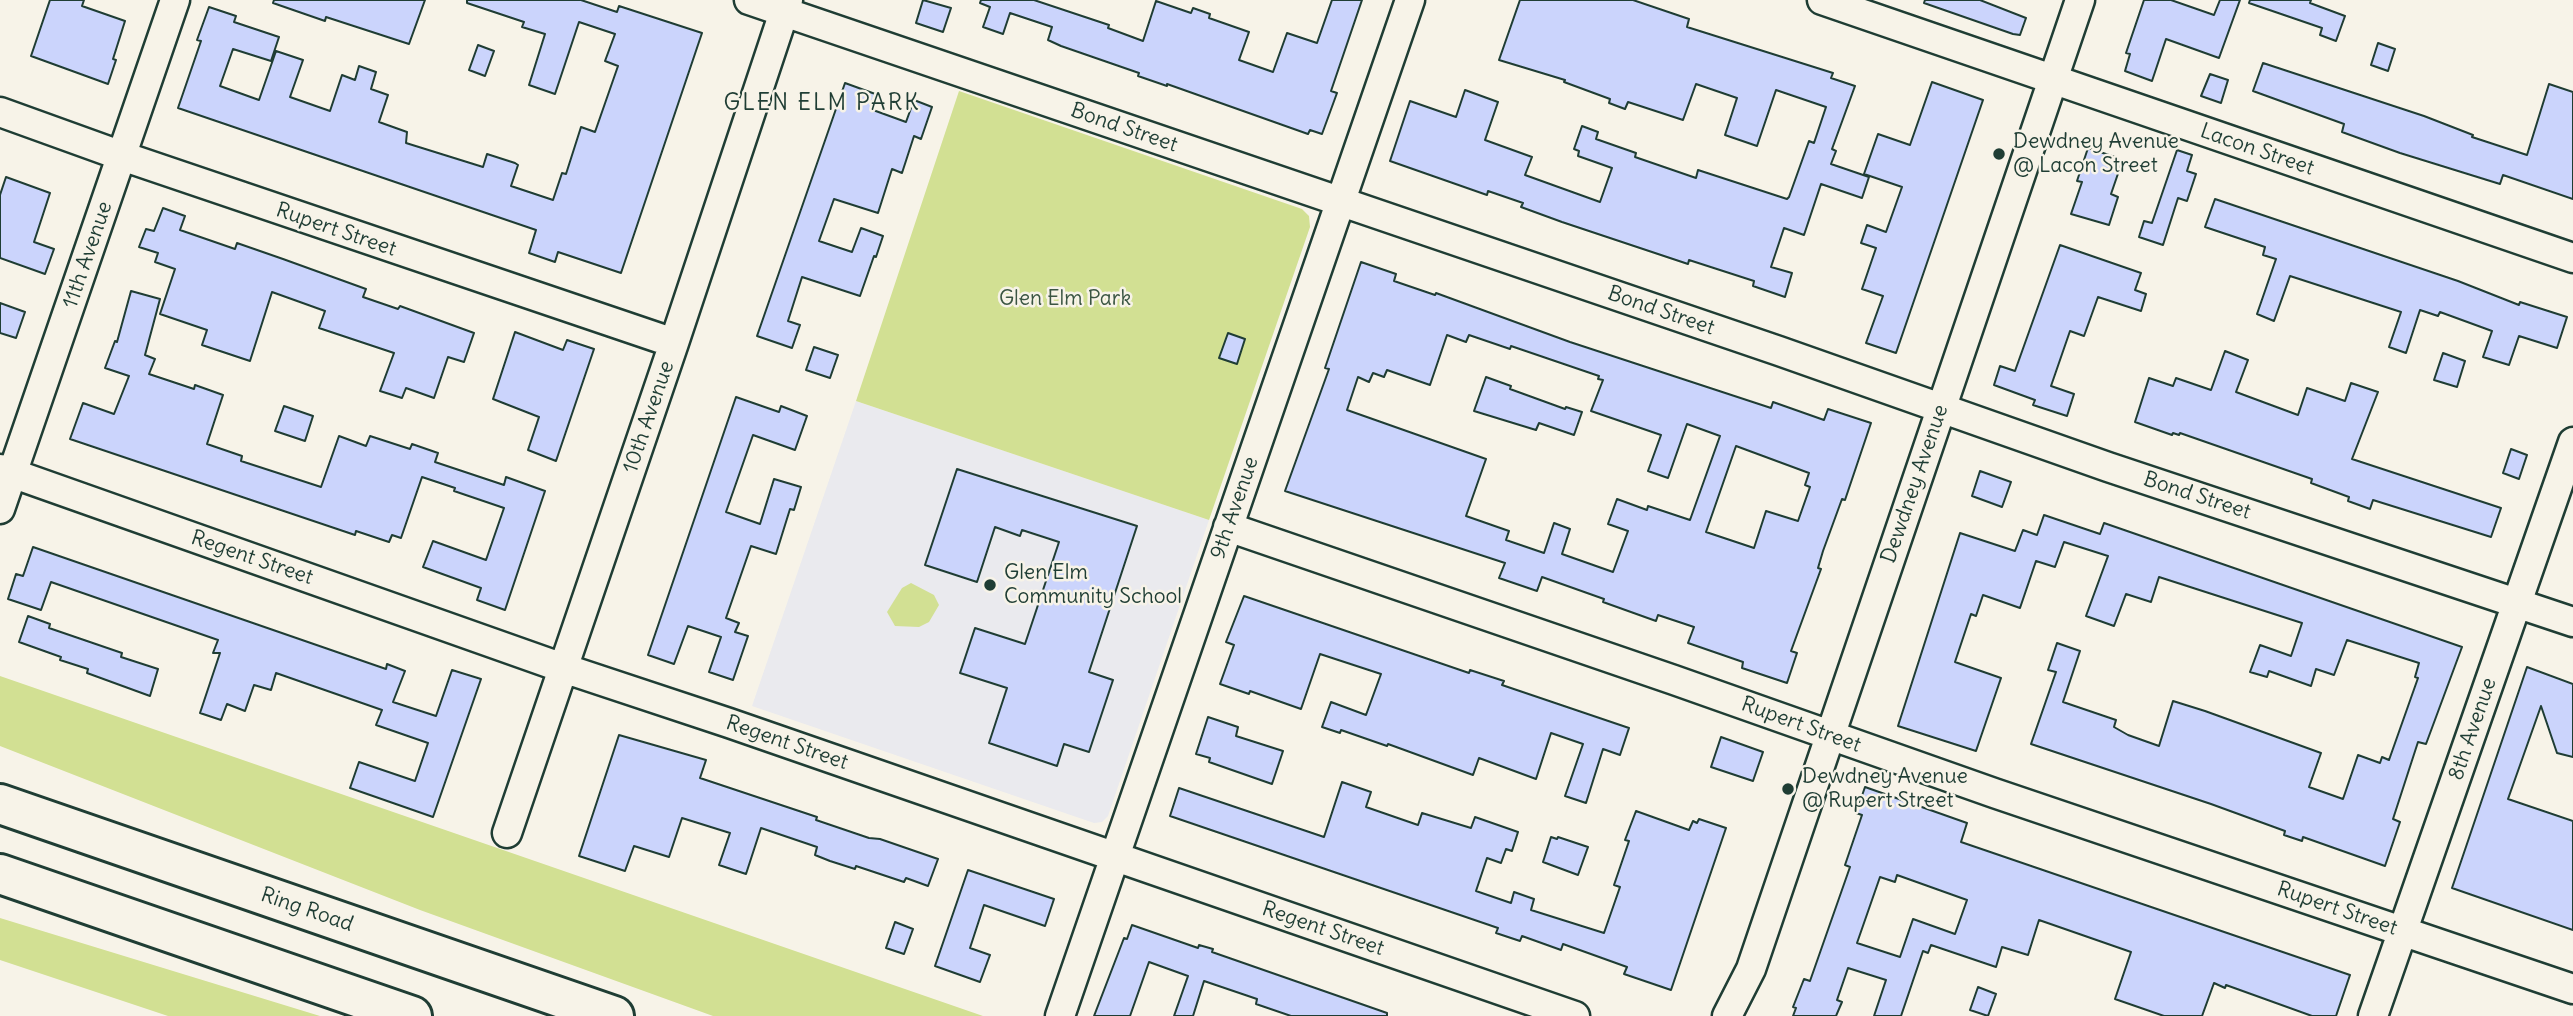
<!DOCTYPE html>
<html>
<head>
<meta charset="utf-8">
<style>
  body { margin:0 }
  canvas { display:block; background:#f7f3e8 }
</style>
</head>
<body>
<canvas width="2573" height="1016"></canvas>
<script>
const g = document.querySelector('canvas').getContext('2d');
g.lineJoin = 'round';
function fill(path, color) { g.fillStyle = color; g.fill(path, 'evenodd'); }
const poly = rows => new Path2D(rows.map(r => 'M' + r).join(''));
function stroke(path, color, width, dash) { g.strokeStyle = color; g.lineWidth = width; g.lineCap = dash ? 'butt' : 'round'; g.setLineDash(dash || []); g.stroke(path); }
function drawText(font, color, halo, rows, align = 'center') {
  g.font = font + ' Delius,sans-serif'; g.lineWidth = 5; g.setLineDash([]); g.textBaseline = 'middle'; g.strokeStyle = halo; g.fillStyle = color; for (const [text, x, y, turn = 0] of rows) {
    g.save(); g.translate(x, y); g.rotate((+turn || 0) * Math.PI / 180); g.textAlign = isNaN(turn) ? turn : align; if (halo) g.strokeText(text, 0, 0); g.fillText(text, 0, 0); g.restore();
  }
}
fill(poly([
  [856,401,1209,520,1108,816,1102,822,1094,823,752,706]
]), '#eaeaee');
fill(poly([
  [959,91,1302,209,1309,216,1310,227,1209,520,856,401],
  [911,583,934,595,939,605,929,622,919,627,895,626,887,612,902,588],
  [0,676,983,1016,713,1016,420,910,0,746],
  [0,918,320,1016,168,1016,0,960]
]), '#d2e093');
const building = poly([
  [50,0,84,0,82,6,125,21,113,59,116,60,108,84,31,56,50,0],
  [274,0,425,0,409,44,326,17,325,21,273,3,274,0],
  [467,0,581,0,617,12,619,6,702,33,621,273,558,252,555,262,529,253,536,230,178,108,201,41,197,40,209,7,236,16,234,22,279,37,271,61,233,49,220,86,259,100,276,51,303,60,290,97,330,111,342,75,355,80,359,66,376,72,371,89,388,95,379,122,407,132,406,143,483,167,487,154,515,163,518,165,511,186,553,200,562,173,566,174,581,127,595,132,618,66,605,61,615,34,579,22,555,94,529,85,545,34,522,27,524,22,467,3,467,0],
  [923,0,951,8,943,32,916,23,923,0],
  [981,0,1034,0,1109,25,1108,28,1143,41,1156,1,1191,13,1193,8,1210,14,1209,18,1249,32,1239,60,1273,72,1287,33,1317,43,1332,0,1362,0,1331,91,1337,93,1322,134,1310,130,1308,134,1167,84,1167,86,1138,76,1139,73,1061,46,1048,40,1052,27,1010,13,1003,34,983,27,990,7,980,3,981,0],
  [1520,0,1633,0,1689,19,1687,27,1833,73,1831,78,1855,86,1832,149,1836,151,1831,164,1869,177,1862,198,1821,184,1804,235,1784,228,1771,267,1792,273,1785,297,1753,286,1754,281,1689,260,1688,264,1562,222,1521,207,1523,203,1488,191,1487,195,1390,161,1410,101,1456,117,1465,90,1498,102,1485,140,1532,157,1525,175,1600,202,1612,168,1578,156,1579,151,1574,149,1582,126,1598,132,1596,139,1636,153,1635,157,1696,178,1698,170,1787,199,1789,197,1809,141,1814,143,1826,107,1776,90,1757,146,1725,135,1737,98,1696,84,1683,120,1628,102,1625,109,1609,103,1610,99,1564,82,1565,80,1499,60,1520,0],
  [1925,0,1980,0,2026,18,2020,35,2013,34,1924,3,1925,0],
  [2144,0,2171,0,2214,15,2220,0,2240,0,2219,58,2166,39,2152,81,2125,71,2130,54,2126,53,2144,0],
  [2250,0,2311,0,2310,3,2345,16,2336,41,2320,35,2322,28,2249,3,2250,0],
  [2378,43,2395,49,2388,71,2371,65,2378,43],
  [478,45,494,51,485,76,469,70,478,45],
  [2263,63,2424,116,2473,135,2472,137,2527,155,2549,84,2573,92,2573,199,2503,175,2500,184,2400,153,2342,132,2344,124,2253,91,2263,63],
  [2210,74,2228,80,2221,103,2201,96,2210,74],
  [1932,82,1983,100,1896,353,1866,343,1883,296,1862,289,1876,248,1861,243,1867,225,1886,232,1902,187,1864,174,1878,134,1910,145,1932,82],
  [845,83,878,95,873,110,906,122,914,100,932,107,921,139,914,136,902,173,892,169,878,213,834,199,819,241,852,252,861,228,883,236,876,257,874,256,860,296,802,277,788,321,800,325,792,348,757,336,845,83],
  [2088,148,2115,157,2114,160,2122,162,2111,194,2118,197,2109,225,2071,214,2082,182,2077,181,2088,148],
  [2177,150,2192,155,2187,171,2196,174,2187,201,2178,198,2163,245,2139,237,2144,221,2152,223,2177,150],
  [6,177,50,193,34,242,54,249,45,274,0,258,0,195,6,177],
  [2215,199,2458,281,2519,305,2520,302,2567,317,2557,348,2519,336,2509,365,2483,357,2492,331,2440,312,2438,316,2420,310,2406,353,2389,347,2401,312,2290,276,2274,321,2257,314,2276,259,2263,255,2265,247,2205,227,2215,199],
  [163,208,185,216,180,230,235,249,237,243,283,259,366,289,363,297,398,309,400,306,474,333,464,362,448,357,434,398,406,388,402,398,380,391,394,353,319,328,325,311,272,292,250,361,202,345,207,330,160,314,175,269,155,262,158,253,139,247,146,229,154,231,163,208],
  [2060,245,2141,273,2135,290,2146,294,2141,311,2098,297,2084,336,2070,331,2051,386,2074,394,2067,416,2033,405,2035,400,1994,385,2000,366,2015,371,2060,245],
  [1361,262,1396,274,1394,281,1435,295,1436,293,1570,342,1771,408,1773,402,1824,420,1828,409,1871,423,1845,500,1842,499,1823,551,1818,568,1821,569,1791,651,1797,653,1787,683,1742,668,1743,662,1688,643,1694,627,1658,615,1656,621,1603,602,1604,599,1542,577,1537,591,1499,578,1505,563,1285,491,1329,369,1325,368,1361,262],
  [1447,335,1466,342,1469,335,1510,349,1511,346,1599,376,1598,379,1603,380,1591,411,1661,435,1648,471,1668,478,1687,424,1720,436,1690,520,1648,506,1647,510,1617,499,1608,524,1628,531,1613,572,1562,554,1570,529,1554,523,1544,553,1506,540,1509,531,1466,516,1486,459,1347,410,1358,377,1369,382,1373,373,1384,377,1387,370,1430,385,1447,335],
  [1736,446,1809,473,1805,485,1810,487,1798,521,1766,511,1754,548,1706,532,1736,446],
  [131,291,160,299,145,355,155,359,149,374,194,389,195,385,223,395,207,444,242,456,241,461,321,487,339,436,366,446,370,436,410,449,412,444,438,453,435,462,504,485,506,477,545,491,505,610,477,600,481,588,423,567,433,541,486,560,504,508,454,491,455,488,422,477,401,538,392,535,389,542,356,531,355,535,70,439,83,403,114,414,129,376,105,368,115,341,117,342,131,291],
  [0,303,25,312,16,338,0,333,0,303],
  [515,332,563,350,567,340,594,349,556,461,528,450,539,417,493,399,515,332],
  [1228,333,1245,339,1237,364,1219,358,1228,333],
  [814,347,838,355,830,378,806,370,814,347],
  [2225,351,2248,360,2236,392,2298,415,2307,388,2345,401,2351,383,2378,392,2352,459,2501,508,2491,537,2373,500,2370,509,2348,501,2349,497,2311,483,2312,479,2180,433,2179,435,2173,433,2172,435,2135,422,2149,378,2173,386,2176,378,2211,390,2225,351],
  [2443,353,2465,361,2457,387,2434,380,2443,353],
  [1486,377,1511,386,1510,389,1565,409,1566,407,1582,412,1574,435,1539,423,1536,430,1474,411,1486,377],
  [736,397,779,412,781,406,807,416,795,450,753,435,726,512,760,524,774,479,801,487,794,510,790,509,776,554,751,546,726,618,739,623,735,632,748,636,733,680,709,672,721,637,688,626,674,664,648,655,736,397],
  [284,406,313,416,305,441,275,431,284,406],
  [2511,449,2527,455,2519,479,2503,473,2511,449],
  [957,469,1137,526,1089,672,1113,680,1089,752,1064,744,1057,766,989,743,1007,688,960,673,975,628,1025,644,1059,542,1022,530,1020,536,995,527,977,582,925,565,957,469],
  [1980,471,2011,482,2002,507,1972,496,1980,471],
  [2044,515,2100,534,2104,523,2462,647,2426,744,2418,742,2393,819,2400,822,2385,866,2303,837,2302,841,2284,835,2285,831,2211,804,2031,744,2056,672,2048,670,2057,643,2080,651,2063,702,2116,720,2114,727,2128,735,2159,746,2173,701,2205,711,2321,753,2309,787,2343,799,2358,755,2380,763,2382,757,2389,760,2418,678,2415,677,2419,663,2347,640,2334,675,2316,669,2311,686,2269,671,2267,677,2250,672,2260,645,2291,656,2302,623,2159,577,2151,602,2126,594,2114,626,2086,616,2108,556,2064,542,2055,567,2036,561,2020,608,1983,595,1976,616,1971,614,1955,662,2001,678,1976,751,1898,726,1960,533,2015,551,2023,530,2037,535,2044,515],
  [33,547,386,669,387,664,405,671,393,702,436,716,452,670,481,679,433,817,350,788,359,762,415,781,428,743,376,725,382,710,276,673,271,690,254,685,245,711,227,704,221,720,200,713,220,653,213,653,218,640,51,582,41,610,8,599,16,574,23,576,33,547],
  [1244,596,1469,673,1470,670,1504,681,1502,685,1629,728,1620,755,1603,749,1586,803,1565,796,1583,744,1551,733,1536,779,1479,758,1473,775,1388,744,1387,746,1341,730,1340,733,1322,727,1331,702,1366,715,1381,674,1320,654,1301,709,1250,691,1249,694,1220,684,1234,645,1226,642,1244,596],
  [28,616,50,624,49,628,122,653,121,657,158,669,150,696,87,673,88,669,60,660,61,657,19,642,28,616],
  [2527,667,2573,684,2573,757,2557,753,2541,706,2508,799,2573,821,2573,930,2452,888,2527,667],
  [1208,717,1238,727,1236,736,1283,751,1272,784,1209,762,1210,758,1196,754,1208,717],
  [619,735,706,760,700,778,817,817,816,820,869,838,880,839,938,859,928,886,906,878,904,882,856,866,855,869,830,861,815,855,817,847,761,828,746,874,719,865,730,833,682,818,669,857,634,846,625,871,579,856,619,735],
  [1721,737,1763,752,1753,781,1711,767,1721,737],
  [1342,782,1371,792,1366,807,1418,825,1422,813,1471,828,1475,817,1518,832,1512,851,1506,849,1501,863,1487,858,1476,891,1511,903,1514,892,1534,899,1531,910,1604,933,1620,887,1614,885,1629,841,1625,840,1636,811,1689,830,1693,821,1697,823,1699,819,1726,828,1671,990,1624,974,1627,967,1563,944,1561,950,1522,936,1520,941,1496,933,1498,928,1170,816,1179,788,1324,837,1342,782],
  [1865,787,1967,823,1961,842,2350,975,2336,1016,2312,1016,2226,985,2225,988,2214,983,2202,1016,2164,1016,2115,999,2131,952,2039,920,2028,955,2002,947,1996,967,1931,945,1928,953,1923,951,1901,1016,1874,1016,1886,980,1848,968,1837,1000,1842,1002,1836,1016,1793,1016,1796,1008,1793,1007,1804,979,1810,981,1850,867,1845,865,1862,815,1856,813,1865,787],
  [1897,875,1967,900,1955,934,1913,919,1900,957,1857,943,1880,877,1895,882,1897,875],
  [1551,837,1557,839,1558,837,1588,847,1578,875,1543,862,1551,837],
  [968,870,1054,899,1045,926,984,905,970,948,990,955,980,982,935,966,968,870],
  [895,922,913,929,904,954,886,948,895,922],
  [1132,925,1198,948,1199,945,1213,949,1212,952,1387,1013,1387,1016,1291,1016,1256,1004,1257,999,1204,981,1193,1016,1174,1016,1188,976,1149,962,1130,1016,1094,1016,1124,938,1127,939,1132,925],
  [1978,987,1996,994,1988,1016,1970,1010,1978,987]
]);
fill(building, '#cbd4fc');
stroke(building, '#1f3d34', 2);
const minor = poly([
  [749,0,1779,351,2108,467,2573,622],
  [1822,0,2573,258],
  [0,112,122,156,674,343],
  [0,469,563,668,729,723,1575,1016],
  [0,509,175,0],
  [1228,527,1674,680,1994,793,2573,989],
  [507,833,674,343,788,0],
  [1060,1016,1410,0],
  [1727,1016,1751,969,2080,0],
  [2373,1016,2573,442]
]);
const highway = poly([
  [0,804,614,1016],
  [0,874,412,1016]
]);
stroke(minor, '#1f3d34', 33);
stroke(highway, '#1f3d34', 44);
stroke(minor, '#f7f3e8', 28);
stroke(highway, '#f7f3e8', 38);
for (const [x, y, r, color] of [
  [1999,154,7,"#1f3d34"],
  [990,585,7,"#1f3d34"],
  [1788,789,7,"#1f3d34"]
]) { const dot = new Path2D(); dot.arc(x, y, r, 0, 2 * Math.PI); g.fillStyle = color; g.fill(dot); stroke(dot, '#f7f3e8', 2.5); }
drawText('21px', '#1f3d34', '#f7f3e8', [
  ["Bond Street",1124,128,19],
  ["Lacon Street",2257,150,19],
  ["Rupert Street",336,230,19],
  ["11th Avenue",88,255,-71],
  ["Bond Street",1661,311,19],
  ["10th Avenue",649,417,-71],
  ["Dewdney Avenue",1915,484,-71],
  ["Bond Street",2197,496,18],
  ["9th Avenue",1235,508,-71],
  ["Regent Street",252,558,19],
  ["Rupert Street",1801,725,20],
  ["8th Avenue",2473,729,-71],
  ["Regent Street",787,743,19],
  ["Rupert Street",2337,909,19],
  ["Ring Road",307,910,19],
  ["Regent Street",1323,929,19]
]);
drawText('21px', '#1f3d34', '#f7f3e8', [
  ["Dewdney Avenue",2013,142],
  ["@ Lacon Street",2013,166],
  ["Glen Elm",1004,573],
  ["Community School",1004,597],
  ["Dewdney Avenue",1802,777],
  ["@ Rupert Street",1802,801]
], 'left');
drawText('21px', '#3a5542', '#f7f3e8', [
  ["Glen Elm Park",1065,299]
]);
g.letterSpacing = '2px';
drawText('23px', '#1f3d34', '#f7f3e8', [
  ["GLEN ELM PARK",822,103]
]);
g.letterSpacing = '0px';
</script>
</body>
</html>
